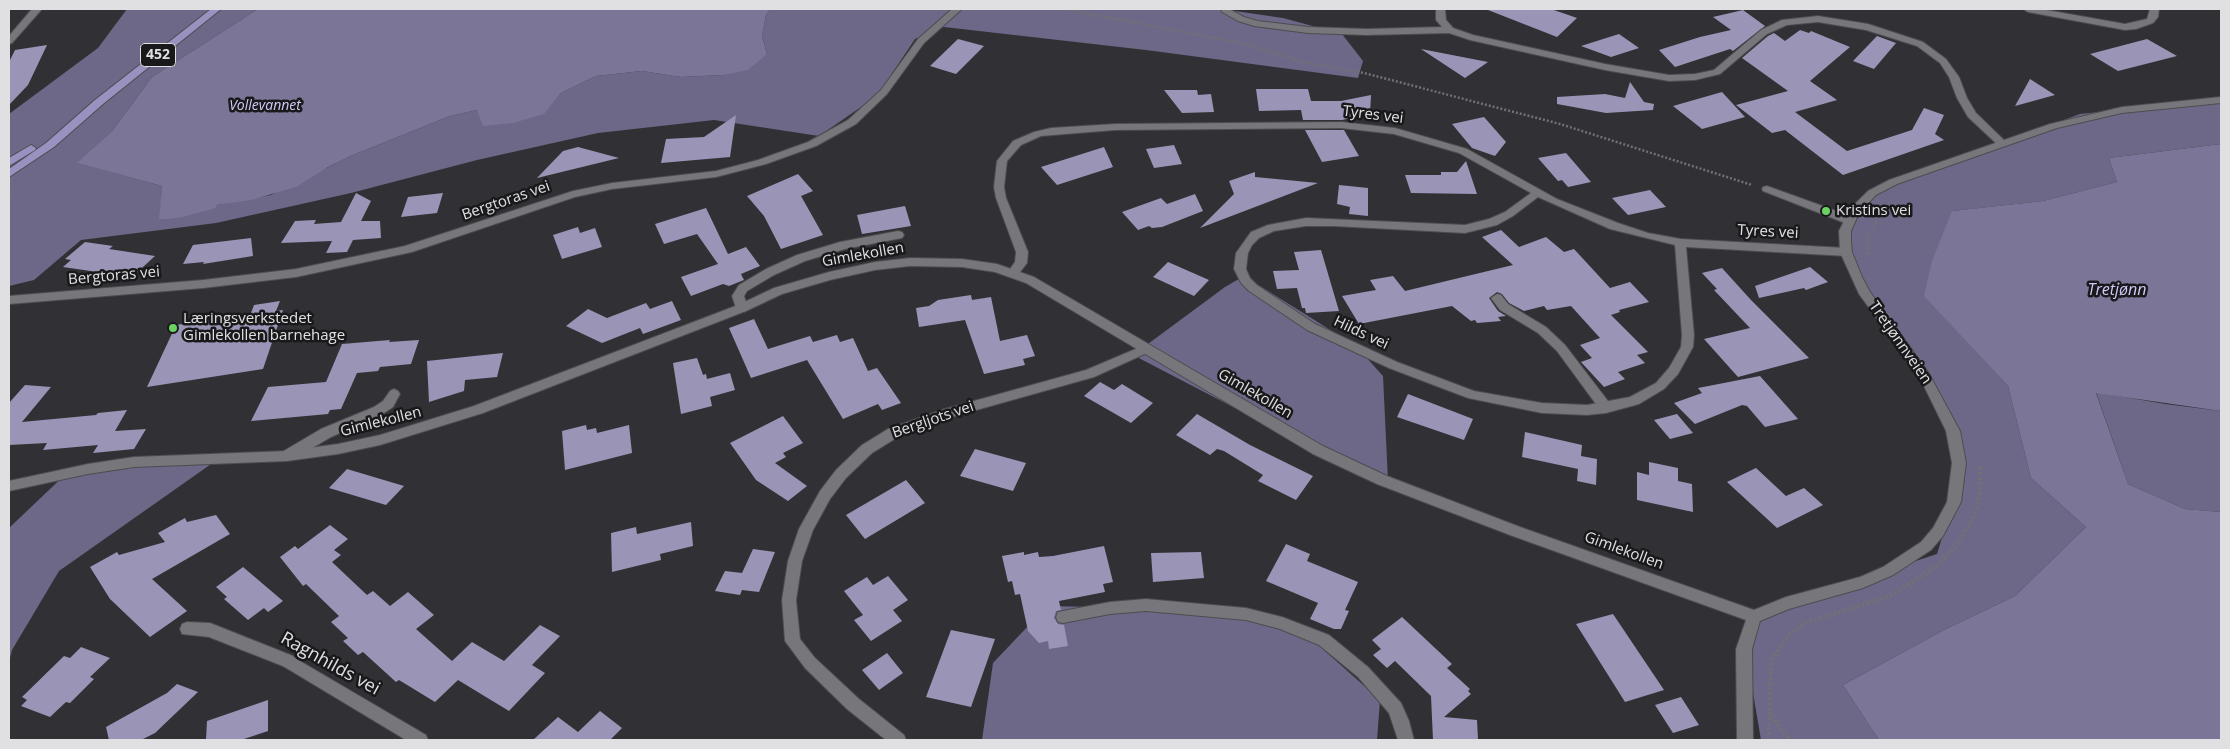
<!DOCTYPE html>
<html>
<head>
<meta charset="utf-8">
<style>
  body { margin:0 }
  #map { position:relative; width:2230px; height:749px; overflow:hidden; background:#313135; font-family:"Open Sans",sans-serif }
  canvas { display:block }
  .frame { position:absolute; inset:0; border:10px solid #e0dfe2; pointer-events:none }
</style>
</head>
<body>
<div id="map">
<canvas width="2230" height="749"></canvas>
<div class="frame"></div>
</div>
<script>
const g = document.querySelector('canvas').getContext('2d');
g.lineJoin = 'round';
function fill(path, color) { g.fillStyle = color; g.fill(path, 'evenodd'); }
const poly = rows => new Path2D(rows.map(r => 'M' + r).join(''));
function stroke(path, color, width, dash) { g.strokeStyle = color; g.lineWidth = width; g.lineCap = dash ? 'butt' : 'round'; g.setLineDash(dash || []); g.stroke(path); }
function drawText(font, color, halo, rows, align = 'center') {
  g.font = font + ' "Open Sans",sans-serif'; g.lineWidth = 5; g.setLineDash([]); g.textBaseline = 'middle'; g.strokeStyle = halo; g.fillStyle = color; for (const [text, x, y, turn = 0] of rows) {
    g.save(); g.translate(x, y); g.rotate((+turn || 0) * Math.PI / 180); g.textAlign = isNaN(turn) ? turn : align; if (halo) g.strokeText(text, 0, 0); g.fillText(text, 0, 0); g.restore();
  }
}
fill(poly([
  [127,9,258,9,152,77,113,130,78,163,162,186,160,220,215,208,217,205,271,195,353,155,450,116,477,110,543,114,561,93,596,76,642,71,681,77,723,75,767,54,762,36,766,15,770,9,1221,9,1283,18,1342,34,1363,61,1358,78,1146,50,944,27,915,39,877,96,819,136,714,120,598,133,477,160,351,193,216,223,81,240,34,280,9,286,9,114,98,48],
  [2221,99,2221,144,2109,158,2117,182,2043,201,1953,211,1925,296,2008,386,2031,478,2086,527,2015,596,1944,630,1843,685,1879,740,1761,740,1742,628,1806,597,1937,554,1966,460,1914,354,1848,264,1843,210,1922,172,2080,114],
  [1244,276,1356,346,1383,376,1388,481,1306,445,1133,355,1225,287],
  [2096,392,2165,404,2221,411,2221,512,2185,509,2128,484],
  [214,462,59,571,12,650,9,662,9,528,69,471],
  [1047,606,1190,609,1288,618,1380,700,1377,740,982,740,993,663]
]), '#6d6888');
fill(poly([
  [258,9,770,9,766,15,762,36,767,54,748,70,723,75,681,77,642,71,596,76,561,93,544,114,513,123,483,126,477,110,450,116,353,155,328,167,296,187,251,200,217,205,216,208,183,217,159,220,162,186,77,163,113,130,152,77],
  [2221,144,2221,411,2096,393,2128,484,2185,509,2221,512,2221,740,1879,740,1843,685,1944,630,2015,596,2086,527,2031,478,2008,386,1924,296,1932,261,1952,211,2043,201,2117,182,2109,158]
]), '#7b7697');
fill(poly([
  [1488,9,1551,9,1577,18,1557,37,1488,10],
  [1743,10,1765,26,1733,51,1730,49,1675,67,1659,50,1700,37,1731,30,1713,17],
  [1800,30,1809,33,1811,31,1850,47,1810,81,1837,100,1795,112,1847,151,1912,130,1924,108,1944,115,1935,134,1944,140,1843,175,1785,130,1772,133,1736,105,1788,91,1742,58,1768,36,1774,33,1785,41],
  [1619,34,1639,48,1611,57,1581,46],
  [1877,36,1896,43,1874,69,1853,61],
  [958,39,984,46,956,74,930,66],
  [2147,39,2177,56,2118,71,2090,54],
  [47,45,28,85,9,105,9,62,15,50],
  [1421,49,1488,62,1465,78],
  [2030,79,2055,95,2015,106],
  [1630,82,1644,102,1654,104,1653,110,1606,113,1557,104,1557,97,1605,94,1625,98],
  [1256,89,1308,89,1311,101,1341,101,1371,95,1370,114,1342,120,1303,120,1301,110,1259,111],
  [1164,90,1197,90,1198,95,1211,94,1214,112,1182,113],
  [1722,92,1745,117,1702,129,1673,106],
  [736,115,730,157,661,163,666,139,704,137],
  [1484,117,1506,142,1495,156,1472,148,1452,124],
  [1305,130,1344,130,1359,156,1322,162],
  [1174,145,1182,164,1154,168,1146,149],
  [578,147,619,158,537,178,563,151],
  [1104,147,1113,167,1057,185,1041,167],
  [1566,153,1591,182,1568,187,1562,180,1558,181,1538,158],
  [1466,161,1477,194,1411,193,1405,175,1441,175,1441,172,1457,172],
  [1255,172,1255,177,1318,183,1200,228,1234,194,1229,181],
  [798,174,813,191,801,196,823,235,781,249,764,216,747,196],
  [1339,185,1368,188,1368,216,1349,214,1350,207,1337,204],
  [1650,190,1666,207,1628,215,1612,198],
  [356,193,371,201,361,221,380,221,381,238,353,240,347,252,326,253,332,241,281,243,295,221,316,220,314,224,341,222],
  [443,193,437,213,401,217,408,197],
  [1195,194,1203,211,1162,227,1152,228,1149,226,1138,230,1122,212,1161,198,1167,204],
  [905,206,911,226,862,234,857,215],
  [706,208,728,254,746,247,760,266,741,274,744,280,729,286,723,284,691,296,681,277,718,264,697,234,664,244,655,224],
  [578,227,580,233,595,228,602,247,562,259,553,235],
  [1501,230,1519,247,1546,237,1564,252,1574,249,1610,288,1630,282,1649,302,1619,310,1620,312,1611,315,1648,352,1637,355,1645,363,1618,372,1625,379,1604,387,1581,362,1592,358,1580,345,1600,338,1571,306,1547,310,1544,306,1524,311,1509,303,1502,294,1497,292,1489,298,1498,311,1506,316,1498,317,1501,321,1477,323,1475,320,1471,321,1452,306,1359,324,1342,296,1376,290,1370,280,1393,276,1405,291,1513,265,1482,237],
  [251,238,253,256,203,264,204,262,183,264,193,245],
  [85,242,113,246,109,249,155,256,132,277,63,267,71,260,65,259],
  [1321,250,1339,311,1306,313,1305,308,1302,308,1297,288,1277,289,1273,271,1299,270,1294,252],
  [1168,262,1209,280,1194,296,1153,277],
  [1810,267,1828,282,1806,290,1804,288,1759,298,1755,286],
  [1722,268,1751,300,1809,358,1738,377,1704,339,1750,328,1714,290,1717,289,1702,273],
  [971,295,972,300,991,297,1000,341,1027,335,1035,356,1023,359,1025,365,984,374,965,320,919,327,916,308,929,306,938,300],
  [280,301,276,311,283,310,263,369,147,387,176,325,251,313,254,305],
  [672,301,681,320,643,334,640,328,602,343,566,326,588,309,607,318,646,303,650,309],
  [754,319,768,349,810,336,813,342,837,335,840,342,853,338,868,371,877,368,901,403,882,410,878,404,843,419,807,360,751,378,729,328],
  [390,340,389,342,419,340,411,364,380,367,378,371,357,373,341,409,330,410,328,414,251,421,268,387,326,382,342,344],
  [503,353,497,377,465,380,464,391,429,402,427,361],
  [697,358,703,375,706,374,707,379,730,373,735,390,710,397,712,406,681,414,673,363],
  [1760,376,1798,419,1765,427,1747,406,1742,405,1695,424,1674,403,1702,393,1698,388],
  [1100,382,1114,390,1122,384,1153,403,1131,423,1084,396],
  [25,385,51,387,22,422,96,415,98,413,127,410,115,431,146,429,134,449,93,453,98,445,43,450,47,443,9,445,9,403],
  [1408,394,1473,419,1464,440,1397,417],
  [1197,414,1250,445,1313,476,1296,500,1258,481,1263,475,1224,451,1217,449,1210,455,1176,435],
  [1677,414,1693,433,1670,439,1654,420],
  [783,416,803,443,783,453,786,457,775,463,807,486,788,501,756,480,730,443],
  [586,425,587,430,596,428,597,433,629,425,632,453,565,470,562,431],
  [1525,432,1582,445,1581,456,1597,459,1596,485,1577,481,1578,469,1522,457],
  [975,449,1026,463,1013,491,960,476],
  [1649,462,1678,468,1678,481,1692,484,1693,512,1637,500,1637,472,1649,475],
  [1756,468,1786,496,1804,488,1823,505,1777,528,1727,482],
  [347,469,404,486,386,505,329,488],
  [906,480,925,503,865,539,846,515],
  [216,515,230,534,152,579,187,611,150,637,110,599,90,567,117,552,119,555,165,542,158,533,185,518,187,522],
  [691,522,693,546,660,554,661,560,612,572,611,533,636,527,637,534],
  [330,525,348,539,334,550,341,555,332,562,367,595,373,591,390,606,408,592,434,615,416,629,452,661,472,642,504,661,540,625,560,636,532,665,545,673,509,711,458,680,435,702,399,680,396,682,363,652,358,655,343,641,348,638,331,622,339,616,306,584,303,586,280,557,295,546,298,549],
  [1286,544,1310,554,1307,561,1358,582,1345,610,1349,611,1341,629,1334,629,1310,619,1318,603,1266,581],
  [1104,546,1113,582,1103,584,1105,592,1059,601,1061,610,1056,611,1054,618,1058,624,1064,625,1068,646,1049,649,1048,641,1039,643,1028,631,1020,594,1015,595,1012,581,1008,582,1002,556,1024,552,1024,555,1038,552,1039,557,1053,556],
  [753,549,775,552,759,592,742,590,740,595,715,591,725,571,742,573],
  [1201,552,1204,578,1153,582,1151,553],
  [243,567,283,601,268,612,264,608,248,620,224,599,227,597,216,587],
  [888,576,908,600,893,610,902,621,871,641,854,620,863,615,844,591,867,577,873,585],
  [1613,614,1664,690,1625,702,1576,624],
  [1402,617,1452,664,1447,668,1470,689,1468,691,1471,694,1444,717,1477,720,1478,740,1433,740,1431,696,1395,661,1387,668,1373,655,1381,649,1372,640],
  [951,630,995,639,971,707,926,697],
  [81,647,110,658,90,677,94,679,70,703,66,702,50,717,21,706,27,700,22,697,64,656,70,658],
  [887,653,903,673,879,690,862,670],
  [177,684,198,692,155,733,141,740,109,740,106,727,167,693],
  [1681,697,1699,725,1673,733,1655,705],
  [268,700,268,731,241,740,206,740,207,721],
  [600,711,622,728,610,740,533,740,558,717,578,732]
]), '#9a95b7');
const service = poly([
  [1767,186,1853,217,1855,220,1849,224,1845,223,1763,191,1762,189,1763,187,1767,186],
  [898,231,902,232,904,235,902,238,845,249,805,261,774,275,747,291,744,296,748,308,746,311,742,312,736,308,732,296,739,285,766,269,797,255,840,242,898,231],
  [1497,294,1501,295,1508,304,1546,327,1565,345,1611,405,1612,408,1611,411,1601,411,1557,351,1538,333,1500,310,1491,298,1497,294],
  [394,389,398,391,400,394,393,407,384,413,331,437,292,460,282,460,280,456,282,452,321,429,374,407,383,401,390,391,394,389],
  [187,622,210,623,293,656,296,661,293,666,288,668,209,637,182,634,180,629,182,624,187,622]
]);
const minor = poly([
  [952,9,962,9,924,43,887,94,856,124,816,146,766,164,716,177,612,189,575,197,412,252,296,277,203,288,9,304,9,296,203,280,296,269,405,246,573,191,612,183,716,171,758,160,808,142,848,120,881,90,918,39,952,9],
  [1221,9,1229,9,1244,17,1258,21,1308,27,1367,29,1442,27,1436,20,1436,9,1445,9,1446,20,1453,28,1473,35,1605,64,1669,75,1695,74,1714,70,1761,30,1782,20,1818,16,1868,24,1923,42,1946,59,1959,77,1967,98,1976,113,2007,143,2002,146,1998,145,1968,117,1957,98,1949,77,1940,63,1917,46,1866,30,1818,22,1787,25,1767,34,1720,74,1695,80,1669,81,1605,70,1470,40,1449,33,1367,35,1308,33,1254,26,1238,21,1222,12,1221,9],
  [2023,9,2041,9,2125,24,2147,19,2150,9,2159,9,2158,17,2153,23,2136,29,2125,30,2028,12,2023,9],
  [1341,122,1395,128,1467,149,1557,199,1618,223,1648,233,1681,239,1846,248,1852,252,1846,256,1686,247,1694,335,1693,347,1678,374,1664,389,1639,404,1606,413,1587,415,1542,413,1468,398,1389,368,1307,330,1249,291,1241,283,1234,269,1236,253,1251,232,1268,225,1306,218,1465,225,1489,219,1505,212,1531,193,1459,153,1394,134,1341,128,1115,130,1041,136,1021,145,1007,161,1004,187,1006,198,1028,252,1027,263,1017,276,1009,276,1007,273,1015,262,1016,252,996,198,994,187,997,161,1013,141,1034,132,1051,128,1115,124,1341,122],
  [1538,197,1610,229,1675,245,1682,335,1681,347,1669,368,1656,383,1630,397,1587,405,1542,403,1474,391,1397,362,1315,324,1257,285,1250,278,1246,269,1248,253,1252,245,1259,238,1274,231,1306,226,1334,226,1465,233,1497,225,1513,216,1538,197],
  [1145,345,1151,349,1149,352,1094,377,948,418,898,437,872,453,846,478,830,499,813,530,802,561,796,600,800,639,815,658,859,699,904,735,906,740,886,740,847,709,805,668,785,641,782,600,788,561,799,529,820,491,836,470,862,445,888,429,945,409,1086,370,1145,345],
  [1146,599,1246,608,1282,617,1329,635,1368,667,1401,703,1409,721,1414,740,1398,740,1389,713,1358,677,1319,645,1280,629,1246,620,1146,611,1110,614,1063,623,1058,622,1056,617,1058,612,1063,611,1110,602,1146,599],
  [288,654,426,735,428,740,406,740,283,666,280,661,283,656,288,654]
]);
const tertiary = poly([
  [32,9,42,9,12,43,9,44,9,36,32,9],
  [2221,97,2221,103,2122,113,2057,128,1897,184,1876,195,1859,213,1851,231,1851,241,1852,252,1862,277,1870,292,1928,372,1960,431,1966,463,1961,502,1943,536,1931,550,1893,575,1863,588,1789,609,1760,621,1752,649,1753,740,1737,740,1736,649,1746,620,1510,535,1377,484,1313,454,1026,283,995,272,962,267,910,266,875,270,830,280,782,294,746,311,483,413,380,445,338,454,287,461,134,467,88,474,9,491,9,481,88,464,134,457,287,451,338,444,380,435,474,406,738,305,774,288,829,272,875,262,910,258,962,259,997,264,1034,277,1323,446,1387,476,1520,527,1754,610,1786,597,1860,577,1883,567,1921,542,1933,528,1947,502,1952,463,1946,431,1920,378,1859,294,1840,252,1839,231,1850,209,1868,191,1889,180,2050,124,2122,107,2221,97]
]);
const primary = poly([
  [211,9,221,9,103,104,54,147,9,177,9,169,46,143,95,100,211,9],
  [31,145,36,148,35,150,9,166,9,158,31,145]
]);
stroke(service, '#4d4c50', 2);
stroke(minor, '#4d4c50', 2);
stroke(tertiary, '#4d4c50', 2);
stroke(primary, '#4d4c50', 2);
stroke(poly([
  [1064,9,1246,44,1303,62,1364,73,1560,124,1752,185],
  [9,193,15,188],
  [1867,254,1869,234,1889,202]
]), '#717175', 2.5, [2, 2]);
stroke(poly([
  [1769,712,1789,740],
  [1769,740,1771,662,1788,636,1805,623,1890,596,1939,564,1955,547,1971,522,1977,507,1980,490,1980,466]
]), '#717175', 4, [2.5, 2.5]);
fill(service, '#76767b');
fill(minor, '#76767b');
fill(tertiary, '#76767b');
fill(primary, '#9991bf');
for (const [x, y, r, color] of [
  [1826,211,5,"#6cd362"],
  [173,328,5,"#6cd362"]
]) { const dot = new Path2D(); dot.arc(x, y, r, 0, 2 * Math.PI); g.fillStyle = color; g.fill(dot); stroke(dot, '#19191b', 2); }
for (const [x, y, w] of [
  [158,55,35]
]) { const box = new Path2D(); box.roundRect(x - w / 2, y - 11.5, w, 23, 4); g.fillStyle = '#19191b'; g.fill(box); stroke(box, '#e0dfe2', 1); }
drawText('bold 14px', '#e0dfe2', null, [
  ["452",158,55]
]);
drawText('italic 14px', '#d2cbf9', '#19191b', [
  ["Vollevannet",265,106]
]);
drawText('15px', '#e0dfe2', '#19191b', [
  ["Tyres vei",1373,115,7],
  ["Bergtoras vei",506,201,-19],
  ["Tyres vei",1768,232,3],
  ["Gimlekollen",863,255,-10],
  ["Bergtoras vei",114,276,-5],
  ["Hilds vei",1361,333,25],
  ["Tretjønnveien",1900,343,55],
  ["Gimlekollen",1255,394,30],
  ["Bergljots vei",933,420,-19],
  ["Gimlekollen",381,422,-14],
  ["Gimlekollen",1624,551,20]
]);
drawText('15px', '#e0dfe2', '#19191b', [
  ["Kristins vei",1836,211],
  ["Læringsverkstedet",183,319],
  ["Gimlekollen barnehage",183,336]
], 'left');
drawText('italic 16px', '#d2cbf9', '#19191b', [
  ["Tretjønn",2117,290]
]);
drawText('18px', '#e0dfe2', '#19191b', [
  ["Ragnhilds vei",330,664,29]
]);
</script>
</body>
</html>
